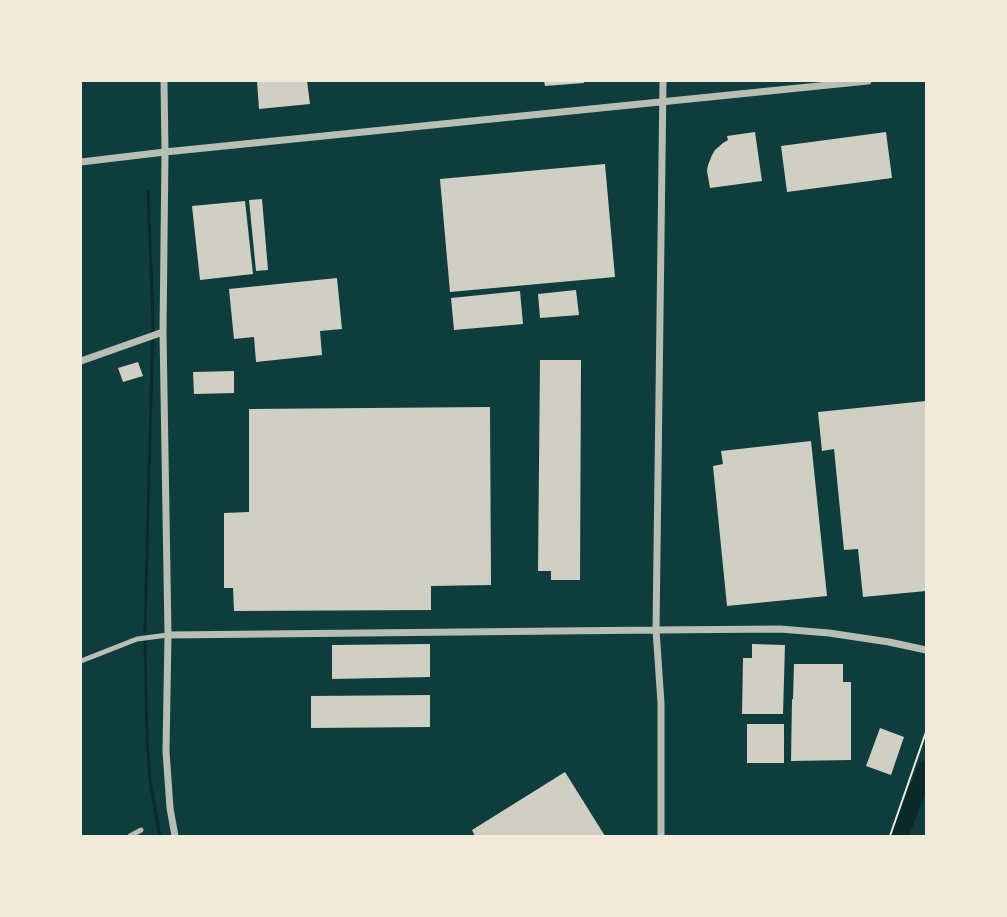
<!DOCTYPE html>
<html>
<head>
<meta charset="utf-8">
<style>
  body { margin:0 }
  #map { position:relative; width:1007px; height:917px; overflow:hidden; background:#0f3d3e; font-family:Raleway,sans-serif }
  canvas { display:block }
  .frame { position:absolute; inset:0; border:82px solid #f1e9da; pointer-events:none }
</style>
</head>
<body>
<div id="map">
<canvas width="1007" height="917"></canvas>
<div class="frame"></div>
</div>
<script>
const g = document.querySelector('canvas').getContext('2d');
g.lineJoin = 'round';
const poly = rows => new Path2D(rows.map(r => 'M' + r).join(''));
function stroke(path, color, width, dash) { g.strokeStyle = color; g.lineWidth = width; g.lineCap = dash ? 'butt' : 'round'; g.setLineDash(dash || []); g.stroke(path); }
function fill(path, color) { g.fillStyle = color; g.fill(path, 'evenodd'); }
stroke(poly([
  [145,631,153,321,148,191],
  [145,642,147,738,150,781,160,836]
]), '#0a2a2b', 3);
stroke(poly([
  [899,836,926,769]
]), '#0a2a2b', 18);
fill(poly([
  [257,81,307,81,310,104,259,109],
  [544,81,584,81,584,83,545,86],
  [755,132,762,181,710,188,707,171,708,165,712,155,715,150,723,143,728,140,727,136],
  [886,132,892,178,787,192,781,146],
  [605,164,615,277,450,292,440,179],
  [262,199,268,270,256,271,249,200],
  [245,201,253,274,200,280,192,206],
  [337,278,342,329,320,331,322,355,256,362,254,337,234,339,229,289],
  [576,290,579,315,540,318,538,294],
  [520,291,523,324,454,330,451,298],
  [540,360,581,360,580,580,551,580,551,571,538,571],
  [138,362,143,376,123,382,118,368],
  [234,371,234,393,194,394,193,372],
  [926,401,926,591,863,597,858,549,844,550,834,449,822,451,818,412],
  [490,407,491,585,431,586,431,610,234,611,233,588,224,588,224,513,249,512,249,409],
  [811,441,827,596,727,606,713,466,723,464,721,451],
  [430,644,430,677,332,679,332,645],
  [752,644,785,645,783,714,742,714,743,658,752,658],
  [794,664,843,664,843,682,851,682,851,760,791,761,792,699,793,699],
  [430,695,430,727,311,728,311,696],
  [747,724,784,724,784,763,747,763],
  [880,728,904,737,891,775,866,766],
  [565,772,605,836,475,836,472,830]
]), '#cfcfc3');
stroke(poly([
  [890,836,926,732]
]), '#f1e9da', 2);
stroke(poly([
  [81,661,137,639,168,635],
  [130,836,141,830]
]), '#b8beb3', 5);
stroke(poly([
  [164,81,165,152,163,332,168,635,166,751,170,808,175,836],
  [81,162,165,152,868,81],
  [81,361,163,332],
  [168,635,656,630,780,629,829,633,889,642,926,650],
  [661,836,661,703,656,630,663,81]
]), '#b8beb3', 7);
</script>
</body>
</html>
